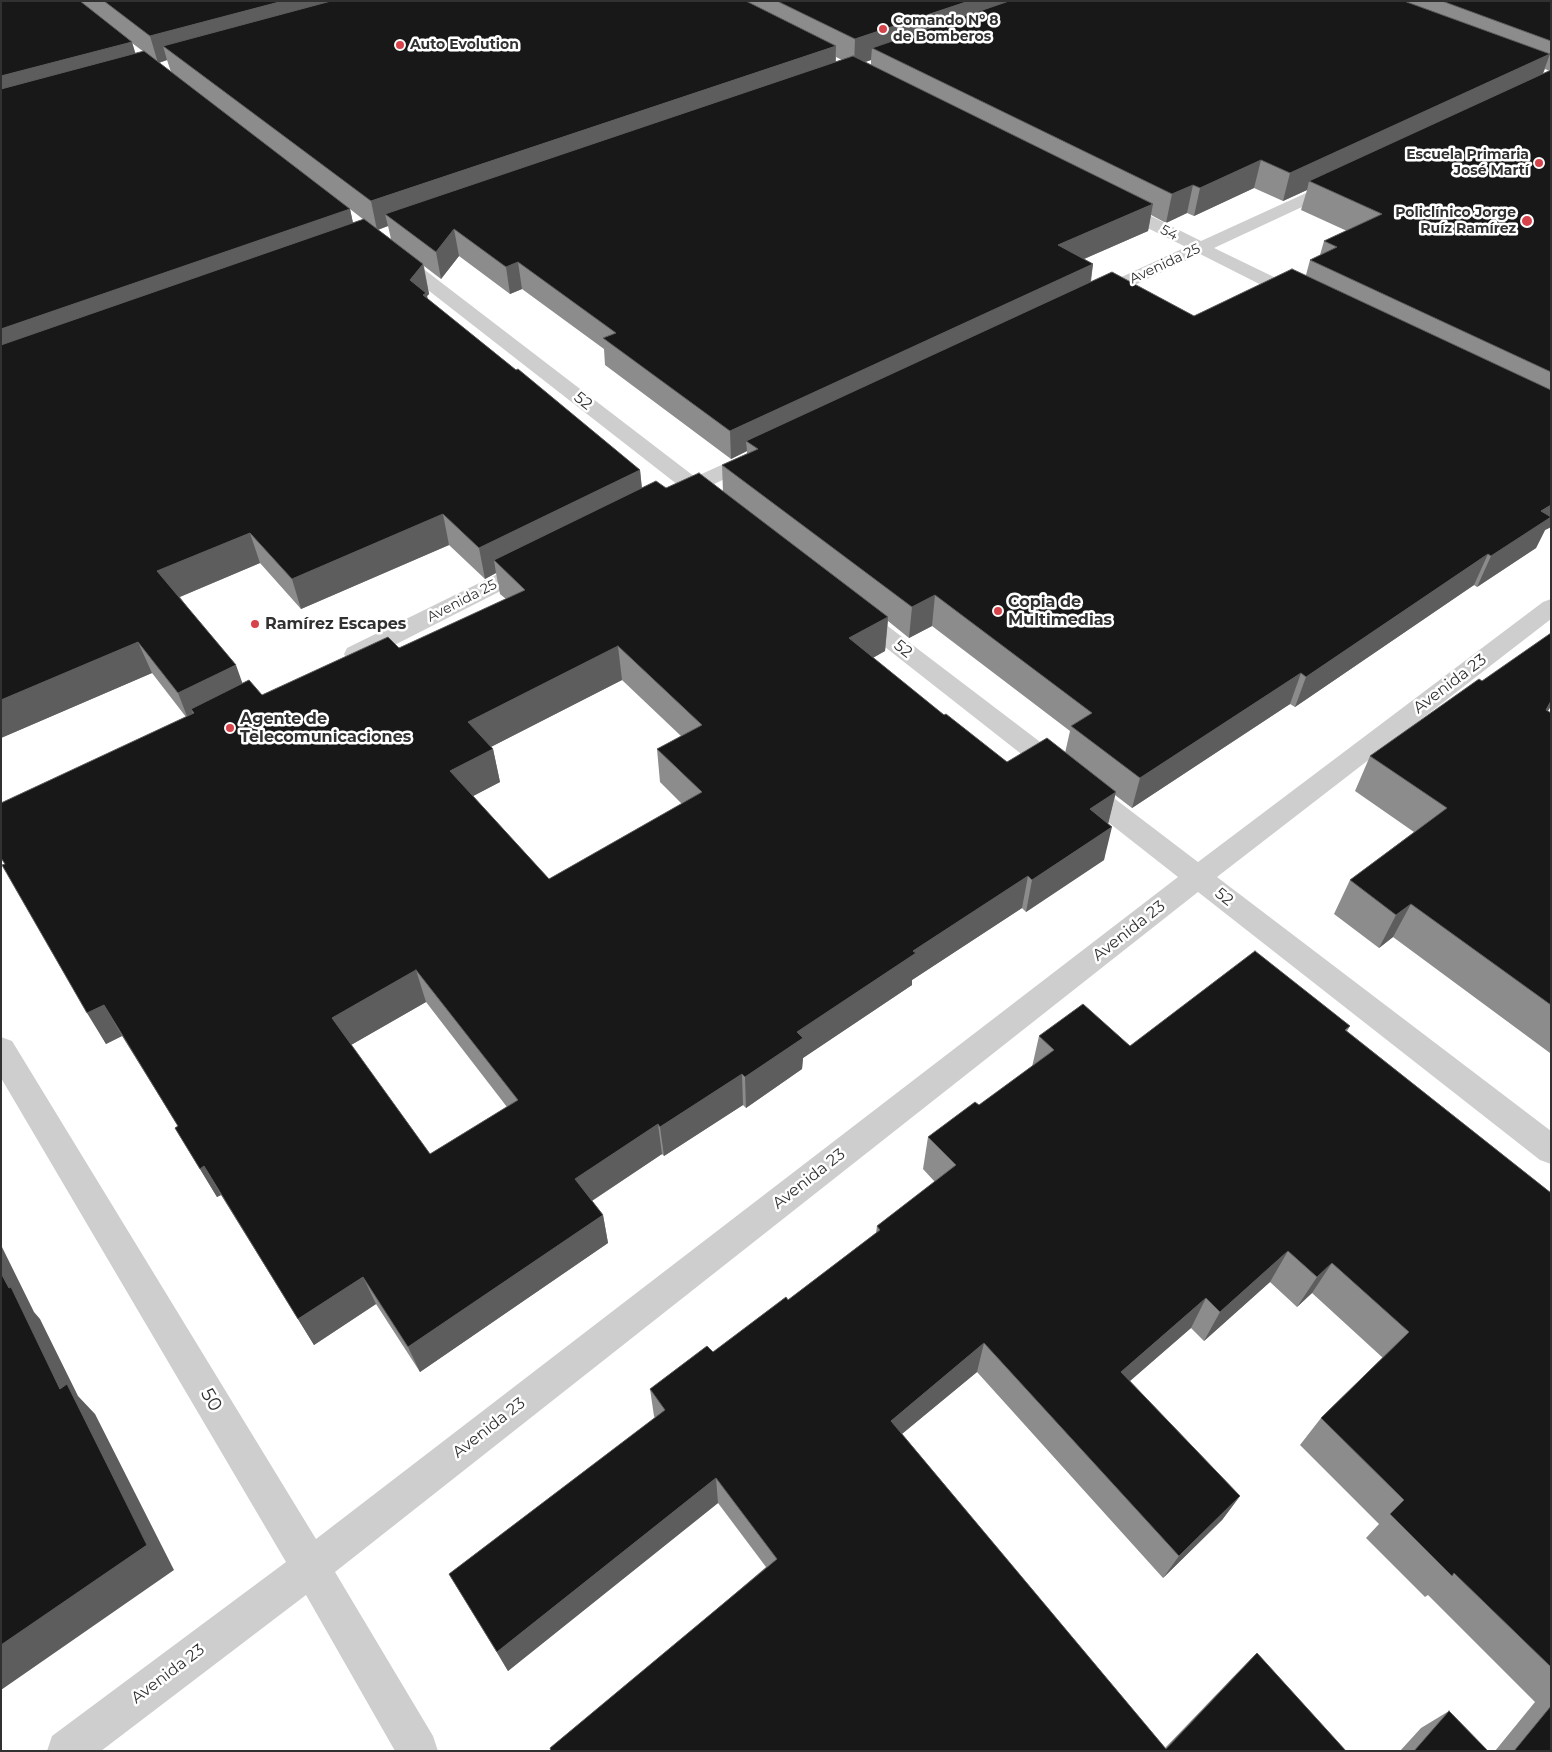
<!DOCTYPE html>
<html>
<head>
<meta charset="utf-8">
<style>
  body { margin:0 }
  #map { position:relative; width:1552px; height:1752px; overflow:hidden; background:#fff; font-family:Montserrat,sans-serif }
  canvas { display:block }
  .frame { position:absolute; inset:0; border:2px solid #313131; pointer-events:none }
</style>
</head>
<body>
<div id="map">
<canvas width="1552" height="1752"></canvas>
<div class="frame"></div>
</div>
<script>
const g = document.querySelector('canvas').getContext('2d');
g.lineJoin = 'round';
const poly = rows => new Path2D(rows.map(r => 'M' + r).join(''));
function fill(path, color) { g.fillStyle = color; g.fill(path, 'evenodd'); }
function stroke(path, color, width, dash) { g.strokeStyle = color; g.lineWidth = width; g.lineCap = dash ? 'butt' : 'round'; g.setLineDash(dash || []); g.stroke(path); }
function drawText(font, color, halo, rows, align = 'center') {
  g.font = font + ' Montserrat,sans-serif'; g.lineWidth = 5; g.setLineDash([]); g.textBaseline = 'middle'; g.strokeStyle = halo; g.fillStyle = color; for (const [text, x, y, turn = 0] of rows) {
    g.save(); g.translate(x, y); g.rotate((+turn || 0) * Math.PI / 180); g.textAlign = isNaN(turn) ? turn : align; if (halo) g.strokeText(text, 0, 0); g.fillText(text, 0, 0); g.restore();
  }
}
fill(poly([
  [1339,178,1345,179,1347,183,1345,187,1214,248,1307,293,1309,297,1307,301,1300,303,1293,301,1200,254,1101,301,1094,303,1087,301,1085,297,1087,293,1186,247,1111,210,1108,206,1111,202,1117,201,1123,202,1201,241,1339,178],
  [398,253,404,254,695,477,750,452,757,450,764,452,767,456,764,460,708,487,722,497,725,502,722,507,714,509,706,507,691,495,678,499,670,498,667,493,670,488,678,485,392,262,389,258,392,254,398,253],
  [532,559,540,561,543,566,540,571,365,660,356,662,347,660,344,654,347,648,524,561,532,559],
  [1551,599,1551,619,1217,877,1551,1131,1551,1164,1540,1160,1198,892,335,1572,433,1736,438,1751,395,1751,306,1595,101,1751,47,1751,52,1736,286,1562,1,1078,1,1037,12,1041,316,1539,1178,877,848,618,844,613,848,608,856,605,864,608,1198,862,1543,602,1551,599]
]), '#cecece');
fill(poly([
  [1,1,1551,1,1551,527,1545,530,1536,548,1477,587,1474,585,1295,707,1290,704,1132,808,1115,795,1108,824,1104,860,1026,912,1022,908,912,980,912,985,803,1058,802,1069,746,1108,743,1105,664,1156,662,1154,592,1201,603,1215,608,1243,420,1372,376,1304,314,1345,221,1195,217,1197,175,1128,178,1126,122,1036,106,1044,5,864,186,717,152,673,1,738],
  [132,43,144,52,135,54],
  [836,57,842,60,836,62],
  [167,60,171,72,159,63],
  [871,60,871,65,865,62],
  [1545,69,1550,71,1543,74],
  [1254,188,1283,201,1307,190,1301,210,1347,231,1324,241,1320,255,1310,260,1306,275,1194,316,1091,282,1093,264,1084,259,1148,231,1151,215,1166,223,1187,213,1194,216],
  [350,209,364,220,353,223],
  [388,226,391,239,378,230],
  [459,256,510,294,522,289,604,349,605,365,731,459,747,451,747,454,722,465,723,492,642,488,640,470,428,299,427,296,429,294,424,266,441,279],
  [449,545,485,579,496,573,500,594,506,599,399,648,262,695,242,684,180,597,260,563,301,609],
  [888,621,909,638,932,626,1070,731,1065,753,1007,762,944,715,873,658,885,651],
  [622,680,681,736,657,749,660,782,682,804,549,879,473,796,500,782,493,749,491,747],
  [426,1002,507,1107,430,1154,351,1045],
  [1482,681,1551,706,1548,711,1551,713,1551,1053,1550,1053,1393,937,1379,948,1334,914,1350,880,1414,832,1355,791,1370,756],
  [1350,1026,1347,1031,1551,1193,1551,1751,1495,1751,1535,1702,1428,1595,1425,1597,1366,1538,1379,1524,1300,1445,1321,1418,1383,1358,1312,1293,1297,1307,1270,1282,1204,1341,1191,1328,1130,1381,1240,1496,1222,1520,1163,1578,977,1372,902,1434,1165,1748,1237,1673,1257,1653,1346,1751,551,1751,766,1567,718,1503,508,1671,449,1574,655,1418,654,1416,650,1389,713,1352,788,1300,876,1233,877,1226,935,1182,923,1169,928,1137,979,1105,1032,1067,1039,1036,1130,1046],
  [1449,1711,1488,1751,1400,1751,1421,1728]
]), '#8c8c8c');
fill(poly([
  [283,1,383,1,163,46,167,60,158,63,150,36],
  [969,1,1042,1,872,48,871,60,854,66,855,39],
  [132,42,140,68,1,106,1,76],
  [836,46,835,73,385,214,388,226,377,230,371,201],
  [1550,54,1540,81,1309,181,1307,190,1283,201,1290,173],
  [1261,160,1254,188,1194,216,1200,188],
  [1193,185,1187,213,1166,223,1172,194],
  [1153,204,1148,231,1054,272,1058,245],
  [350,209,356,237,1,363,1,329],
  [454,229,459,256,441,279,436,252],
  [518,262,522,289,510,294,506,267],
  [423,264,429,294,427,296,432,323,410,280],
  [1093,264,1089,291,746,441,747,451,731,459,730,431],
  [640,470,643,501,494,560,496,573,485,579,479,548],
  [1551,505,1551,527,1545,530,1536,548,1477,587,1491,556,1541,511],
  [443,514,449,545,301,609,292,579],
  [250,533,260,563,170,601,157,571],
  [1488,554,1474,585,1295,707,1306,677],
  [935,595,932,626,909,638,912,607],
  [888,617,885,651,847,672,849,638],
  [138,642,152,673,1,738,1,700],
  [618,646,622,680,475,755,468,722],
  [236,665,247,696,191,709,196,721,190,724,178,693],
  [1301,673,1290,704,1132,808,1140,778],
  [1551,701,1551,706,1527,744,1546,710],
  [493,749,500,782,458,804,450,771],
  [1116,792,1108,824,1090,809],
  [1112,827,1104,860,1026,912,1032,880],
  [1028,876,1022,908,912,980,912,985,803,1058,802,1069,746,1108,745,1077,797,1032,913,951],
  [1411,904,1393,937,1379,948,1396,915],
  [416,970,426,1002,344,1049,332,1018],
  [104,1005,122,1036,106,1044,87,1013],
  [742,1074,743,1105,664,1156,660,1127],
  [658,1124,662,1154,581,1208,575,1179],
  [204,1166,221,1195,217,1197,200,1169],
  [603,1215,608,1243,420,1372,408,1347],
  [1,1245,34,1312,40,1319,78,1396,95,1414,174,1570,1,1690,1,1645,60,1389,1,1273],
  [1288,1251,1270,1282,1204,1341,1220,1312],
  [1332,1263,1312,1293,1297,1307,1317,1277],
  [363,1277,376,1304,314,1345,298,1319],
  [1206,1298,1191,1328,1108,1400,1121,1372],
  [984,1343,977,1372,886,1447,891,1421],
  [716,1478,718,1503,508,1671,497,1652],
  [1240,1496,1222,1520,1163,1578,1179,1556]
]), '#5d5d5d');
const building = poly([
  [1,1,80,1,132,42,1,76,1,1],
  [104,1,283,1,150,36,104,1],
  [331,1,746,1,836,46,371,201,163,46,331,1],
  [777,1,969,1,855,39,777,1],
  [1009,1,1404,1,1550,54,1290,173,1261,160,1200,188,1193,185,1172,194,872,48,1009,1],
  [1442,1,1551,1,1551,41,1442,1],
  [144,51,350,209,1,329,1,89,144,51],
  [853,56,1153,204,1058,245,1093,264,730,431,603,338,616,333,518,262,506,267,454,229,436,252,385,214,853,56],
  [1551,70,1551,372,1310,260,1337,247,1324,241,1382,214,1309,181,1551,70],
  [364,219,423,264,410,280,426,293,423,295,516,370,518,369,640,470,479,548,443,514,292,579,250,533,157,571,236,665,178,693,138,642,1,700,1,345,364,219],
  [1292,269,1551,390,1551,505,1541,511,1551,517,1491,556,1488,554,1306,677,1301,673,1140,778,1071,726,1092,713,935,595,912,607,722,465,758,449,746,441,1112,272,1194,316,1292,269],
  [699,473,888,617,849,638,944,715,946,714,1007,762,1047,738,1116,792,1090,809,1112,827,1032,880,1028,876,913,951,916,953,797,1032,803,1038,745,1077,742,1074,660,1127,658,1124,575,1179,603,1215,408,1347,363,1277,298,1319,204,1166,200,1169,175,1128,178,1126,104,1005,87,1013,2,865,5,864,1,858,1,803,194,713,191,709,249,680,262,695,388,637,399,648,525,590,494,560,656,481,666,488,699,473],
  [618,646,702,725,657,749,702,792,549,879,450,771,493,749,468,722,618,646],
  [416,970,518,1100,430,1154,332,1018,416,970],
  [1551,633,1551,701,1546,710,1551,713,1551,1005,1411,904,1396,915,1350,880,1447,808,1370,756,1479,679,1482,681,1551,633],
  [1255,951,1350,1026,1345,1030,1551,1193,1551,1667,1454,1573,1452,1576,1390,1514,1404,1500,1321,1418,1409,1332,1332,1263,1317,1277,1288,1251,1220,1312,1206,1298,1121,1372,1240,1496,1179,1556,984,1343,891,1421,1166,1749,1257,1653,1346,1751,551,1751,550,1748,777,1559,716,1478,497,1652,449,1574,665,1410,650,1389,707,1346,713,1352,786,1297,788,1300,880,1230,877,1226,956,1165,928,1137,975,1102,979,1105,1054,1050,1039,1036,1083,1004,1130,1046,1255,951],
  [1,1273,9,1288,11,1287,60,1389,67,1384,147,1545,1,1645,1,1273],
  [1551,1706,1551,1751,1514,1751,1551,1706],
  [1449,1711,1488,1751,1414,1751,1449,1711]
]);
fill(building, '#181818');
stroke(building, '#5d5d5d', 1);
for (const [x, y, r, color] of [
  [883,29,5,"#d7434b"],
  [400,45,5,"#d7434b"],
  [1539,163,5,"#d7434b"],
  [1527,221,6,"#d7434b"],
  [998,611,5,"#d7434b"],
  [255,624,5,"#d7434b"],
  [230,728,5,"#d7434b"]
]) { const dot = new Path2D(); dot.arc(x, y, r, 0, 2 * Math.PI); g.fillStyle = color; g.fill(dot); stroke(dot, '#fff', 2); }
drawText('bold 14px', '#313131', '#fff', [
  ["Comando Nº 8",893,21],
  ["de Bomberos",893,37],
  ["Auto Evolution",410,45],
  ["Escuela Primaria",1529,155,"right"],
  ["José Martí",1529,171,"right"],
  ["Policlínico Jorge",1516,213,"right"],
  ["Ruíz Ramírez",1516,229,"right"]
], 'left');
drawText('14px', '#313131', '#fff', [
  ["54",1169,233,27],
  ["Avenida 25",1165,264,-25],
  ["Avenida 25",462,601,-27]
]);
drawText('16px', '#313131', '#fff', [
  ["52",583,401,38],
  ["52",903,649,38],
  ["Avenida 23",1450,684,-37],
  ["52",1224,897,38],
  ["Avenida 23",1129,931,-38],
  ["Avenida 23",809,1179,-38],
  ["Avenida 23",489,1428,-38],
  ["Avenida 23",168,1674,-37]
]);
drawText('bold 16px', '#313131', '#fff', [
  ["Copia de",1008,602],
  ["Multimedias",1008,620],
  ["Ramírez Escapes",265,624],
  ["Agente de",240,719],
  ["Telecomunicaciones",240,737]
], 'left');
drawText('19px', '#313131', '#fff', [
  ["50",211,1400,59]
]);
</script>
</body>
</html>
